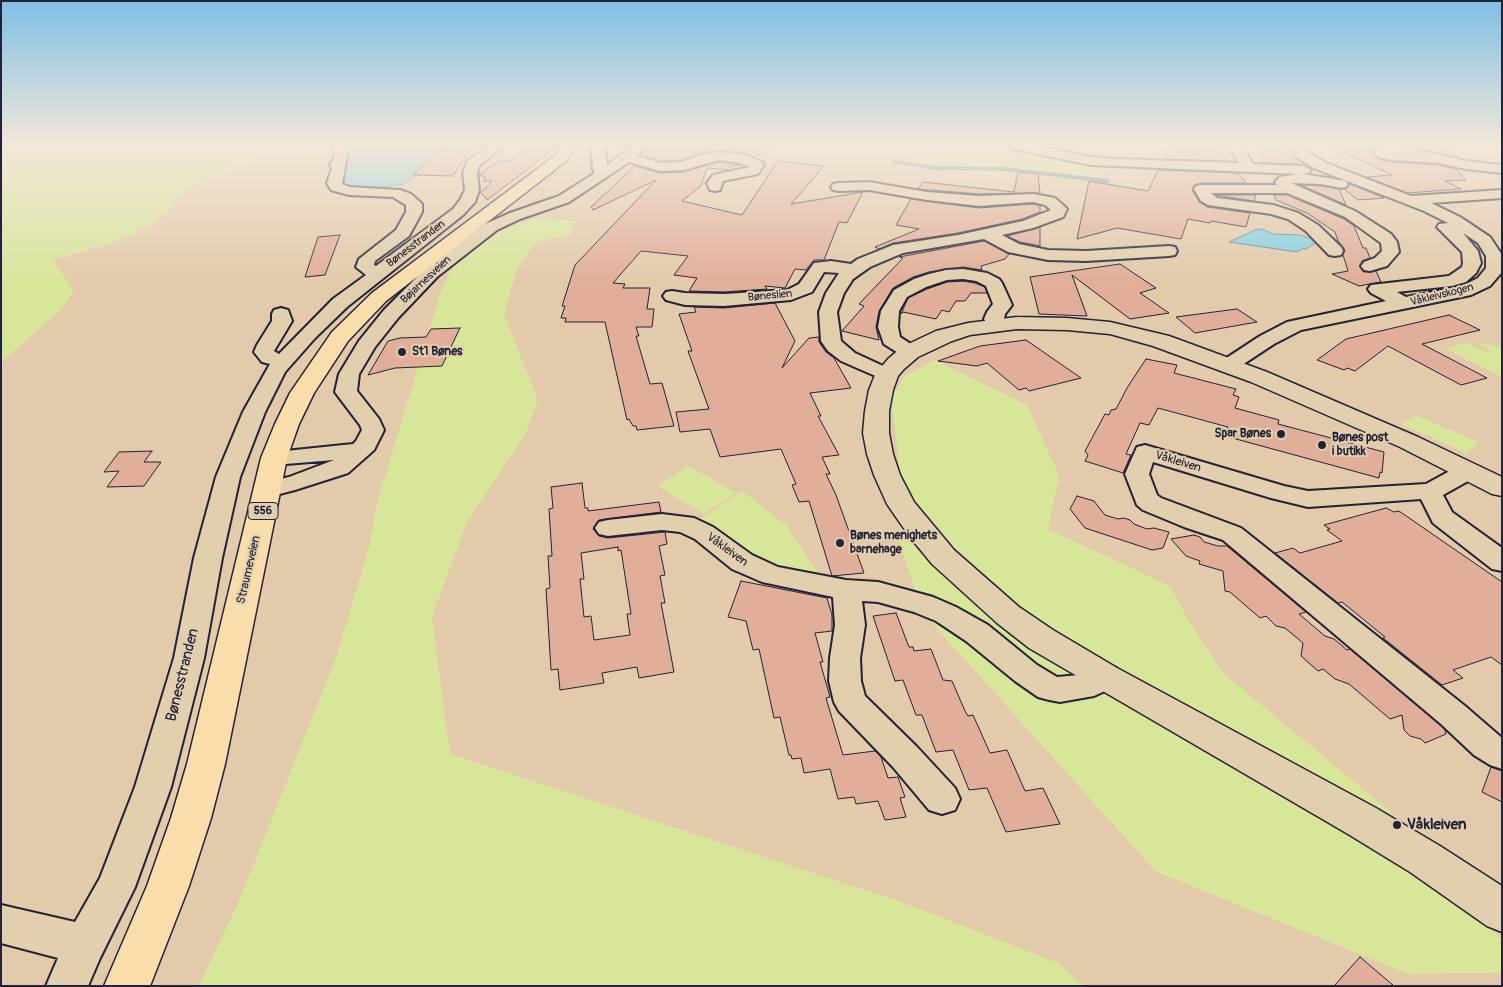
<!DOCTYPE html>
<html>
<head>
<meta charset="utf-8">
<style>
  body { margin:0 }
  #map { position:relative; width:1503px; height:987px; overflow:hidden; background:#e3caaa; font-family:Pangolin,sans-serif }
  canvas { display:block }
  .frame { position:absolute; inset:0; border:2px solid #22223b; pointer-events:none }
</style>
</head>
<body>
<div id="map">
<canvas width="1503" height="987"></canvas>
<div class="frame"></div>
</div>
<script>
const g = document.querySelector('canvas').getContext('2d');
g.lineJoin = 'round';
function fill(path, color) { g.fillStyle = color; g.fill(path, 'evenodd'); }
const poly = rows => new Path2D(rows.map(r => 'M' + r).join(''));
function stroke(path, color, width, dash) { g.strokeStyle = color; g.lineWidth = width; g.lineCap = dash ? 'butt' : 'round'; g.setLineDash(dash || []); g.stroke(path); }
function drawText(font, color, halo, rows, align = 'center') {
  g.font = font + ' Pangolin,sans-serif'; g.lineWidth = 4; g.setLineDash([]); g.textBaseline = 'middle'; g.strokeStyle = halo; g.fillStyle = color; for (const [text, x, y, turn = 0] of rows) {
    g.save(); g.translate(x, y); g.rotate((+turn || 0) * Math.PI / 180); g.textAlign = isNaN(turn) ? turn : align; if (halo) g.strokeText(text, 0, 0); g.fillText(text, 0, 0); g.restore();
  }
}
fill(poly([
  [1,145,340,145,312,158,263,153,250,163,209,178,177,197,169,211,152,225,115,242,53,260,74,291,59,312,1,362],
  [917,145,1002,145,1077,162,1103,170,1094,179,1011,171,1003,175,988,174,953,170,895,157,895,147],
  [537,218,577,221,571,235,536,242,517,269,504,315,538,400,525,435,466,524,432,617,450,754,899,901,1058,963,1084,986,199,986,240,899,336,658,370,544,376,507,440,294,455,262,492,232],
  [1474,342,1502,347,1502,377,1445,348,1467,343,1491,354,1487,349],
  [934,360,1027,405,1059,475,1048,529,1170,586,1189,621,1223,673,1398,818,1502,941,1502,973,1408,974,1155,871,923,613,900,545,898,453,891,399,905,376],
  [1417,416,1479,442,1466,453,1401,424],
  [689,466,736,493,704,514,657,486],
  [742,491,786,525,820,576,752,562,698,521]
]), '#d8e699');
const water = poly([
  [349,145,453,145,451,151,404,184,368,189,348,188,340,183,349,145],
  [1262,229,1273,234,1300,235,1319,241,1306,249,1302,249,1297,252,1229,242,1255,230,1262,229]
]);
fill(water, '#83cfe2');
stroke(water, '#5c8a9f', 1);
stroke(poly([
  [895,162,937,168,1006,169,1108,181]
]), '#5c8a9f', 4);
const building = poly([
  [452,145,473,145,453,176,413,175,440,150,445,151,452,145],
  [657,145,779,145,755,157,745,153,719,150,700,153,682,160,661,161,645,156,657,145],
  [1171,145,1205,145,1207,147,1218,148,1229,161,1164,159,1171,145],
  [1258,145,1276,145,1298,164,1263,163,1258,145],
  [1329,145,1377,145,1370,150,1378,159,1391,162,1438,165,1456,169,1466,180,1445,181,1461,189,1407,193,1367,177,1392,175,1329,145],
  [1404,145,1447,145,1459,158,1404,145],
  [526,146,558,146,487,200,481,193,492,181,483,181,486,177,479,175,498,161,511,161,517,155,519,155,526,146],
  [778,161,824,166,791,204,863,192,847,223,839,222,824,260,814,260,806,270,795,269,785,288,765,286,767,289,724,292,689,291,697,278,674,275,688,256,641,251,613,283,625,284,623,288,650,288,647,309,654,309,652,327,636,327,639,336,636,336,650,384,662,383,674,426,637,430,636,426,633,426,629,419,627,420,605,322,565,322,566,318,561,318,565,306,562,306,575,265,656,180,593,210,591,207,635,166,659,173,684,172,719,162,739,165,729,167,727,170,707,168,701,186,682,201,742,215,778,161],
  [1158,170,1238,173,1246,183,1201,183,1194,185,1192,190,1199,202,1207,207,1250,213,1246,227,1211,221,1210,223,1188,219,1181,239,1117,228,1077,239,1089,181,1148,191,1158,170],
  [1018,172,1038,174,1040,193,979,194,918,189,923,182,1014,192,1018,172],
  [1350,184,1384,198,1358,200,1344,189,1350,184],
  [1301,185,1321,186,1339,189,1346,205,1301,185],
  [1216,195,1256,195,1254,201,1216,195],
  [1274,195,1287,195,1344,219,1354,226,1363,248,1366,248,1370,258,1362,261,1360,267,1364,272,1376,271,1381,282,1359,286,1332,274,1348,271,1343,255,1345,250,1338,241,1335,232,1307,213,1276,200,1274,195],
  [911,199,979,208,1033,204,1040,206,1040,212,1022,219,958,233,893,243,879,249,875,247,919,229,896,225,911,199],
  [1040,227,1040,246,1020,242,1007,236,1040,227],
  [340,235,325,275,305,277,318,237,340,235],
  [984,241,1009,254,1005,259,981,266,982,270,963,267,929,272,913,277,893,288,879,311,876,327,879,340,842,331,864,306,859,304,903,258,899,257,984,241],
  [1120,264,1156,288,1140,293,1169,313,1130,319,1072,275,1087,316,1039,314,1030,277,1120,264],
  [963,281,975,283,985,287,987,293,971,293,965,301,956,301,949,312,942,310,936,319,903,312,901,314,908,298,927,289,947,282,963,281],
  [775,303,795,341,782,368,809,338,819,337,819,342,826,352,834,358,851,388,810,393,821,416,818,416,839,455,822,457,830,474,826,474,836,495,864,573,832,576,809,501,799,502,792,485,796,484,781,449,720,457,710,429,680,432,676,412,709,409,688,351,692,351,679,314,696,312,694,307,724,308,775,303],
  [1237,309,1257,322,1195,333,1176,317,1237,309],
  [1449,315,1480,330,1422,344,1487,378,1461,385,1388,346,1355,371,1347,368,1344,370,1317,360,1346,339,1449,315],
  [460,328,442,366,395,368,368,375,388,341,400,338,426,337,431,329,460,328],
  [1026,340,1081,378,1029,391,1026,388,1019,390,987,363,977,366,938,361,980,346,1026,340],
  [1146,359,1177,365,1174,373,1236,389,1233,395,1239,397,1235,408,1279,420,1278,424,1384,452,1382,473,1380,472,1379,478,1225,436,1228,427,1158,408,1149,425,1140,423,1126,454,1131,455,1123,473,1085,461,1088,455,1085,451,1105,414,1109,415,1111,410,1116,409,1127,388,1146,359],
  [152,451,144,462,161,462,144,486,107,487,119,471,104,472,119,452,152,451],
  [582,483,585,508,588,508,588,511,659,502,661,512,599,520,593,529,599,536,608,538,665,532,667,544,659,546,665,575,660,576,665,603,661,603,674,672,639,678,637,667,602,673,604,683,560,690,558,669,551,670,546,589,550,588,548,556,552,556,549,509,553,508,551,487,582,483],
  [618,547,618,551,621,550,631,614,627,614,630,635,594,640,591,616,584,617,580,579,584,579,581,553,618,547],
  [1077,496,1094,501,1105,515,1118,519,1124,518,1130,520,1134,524,1147,529,1154,528,1169,532,1163,548,1152,550,1085,528,1070,509,1077,496],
  [1386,508,1394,512,1399,511,1502,582,1502,665,1491,657,1453,670,1463,678,1442,685,1383,638,1385,637,1342,602,1338,603,1275,553,1293,548,1300,553,1342,541,1327,530,1330,529,1324,525,1386,508],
  [1194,535,1200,537,1204,542,1218,546,1227,546,1306,612,1299,614,1325,636,1334,639,1347,650,1350,649,1440,725,1445,730,1446,734,1425,743,1421,739,1410,736,1404,730,1402,715,1390,719,1349,684,1335,679,1323,669,1318,671,1301,656,1303,643,1285,628,1276,626,1266,616,1260,618,1230,592,1225,591,1223,571,1199,564,1200,561,1186,556,1171,539,1194,535],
  [741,581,827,598,832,615,832,631,815,633,823,662,820,662,830,697,826,698,843,755,875,751,881,757,888,778,898,777,905,797,900,798,906,817,885,820,878,801,856,804,854,797,838,799,830,769,804,773,801,758,792,759,791,755,789,755,780,717,774,718,759,649,753,650,746,621,728,617,741,581],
  [896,613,909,647,913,647,914,651,931,649,943,680,952,681,965,711,968,716,973,715,990,753,1007,750,1025,791,1043,788,1060,824,1006,832,987,788,969,790,953,750,936,752,922,715,916,715,903,680,895,681,873,616,896,613],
  [1491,767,1502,771,1502,802,1482,792,1491,767],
  [1360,957,1394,986,1334,986,1360,957]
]);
fill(building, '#e1ae99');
stroke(building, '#22223b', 1);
const street = poly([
  [335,145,349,145,342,184,350,187,400,190,411,194,422,204,422,212,409,236,375,261,374,265,376,266,453,209,460,200,465,190,463,173,467,161,490,145,505,145,479,166,477,173,479,190,475,202,463,215,347,307,315,338,285,372,265,412,240,477,222,558,204,658,171,787,135,887,100,958,88,986,46,986,58,958,1,943,1,905,75,922,100,878,135,787,174,658,194,558,216,477,243,412,270,364,262,362,254,352,257,345,272,321,272,314,274,310,281,308,288,310,292,321,274,351,279,354,333,299,366,275,356,267,359,259,396,230,406,212,406,205,393,197,349,195,331,190,327,183,332,168,330,165,334,158,335,145],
  [591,145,605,145,607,165,634,145,648,145,637,156,661,163,682,162,701,155,719,152,745,155,762,162,764,165,758,174,723,181,720,190,715,191,710,190,707,183,713,175,750,167,737,162,719,160,684,170,660,171,629,162,569,202,520,219,497,230,437,277,398,318,375,347,359,374,357,391,379,419,384,430,374,450,348,473,295,490,268,497,259,494,256,489,259,484,289,477,334,460,274,465,266,463,262,458,266,453,353,444,356,441,362,430,360,425,335,392,339,374,359,341,384,310,425,269,485,224,510,213,559,196,595,173,593,170,591,145],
  [1007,145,1033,145,1091,157,1115,159,1239,163,1228,145,1241,145,1253,164,1304,166,1311,170,1309,173,1303,174,1346,181,1348,184,1346,187,1341,188,1321,184,1291,183,1355,211,1391,234,1397,242,1399,252,1387,266,1370,271,1364,270,1361,266,1364,262,1375,258,1382,251,1381,243,1345,217,1287,193,1211,193,1217,198,1273,205,1298,213,1318,225,1341,247,1343,251,1341,255,1335,256,1329,255,1306,231,1288,219,1271,214,1208,205,1201,201,1194,189,1196,186,1201,185,1277,185,1275,182,1280,177,1297,174,1091,165,1013,149,1007,145],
  [1286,145,1300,145,1307,152,1326,163,1411,196,1502,190,1502,198,1431,203,1460,217,1490,237,1502,255,1502,272,1490,286,1471,295,1301,330,1274,344,1236,369,1229,371,1222,369,1219,365,1222,361,1260,336,1287,322,1386,301,1371,293,1368,289,1371,285,1449,276,1462,267,1463,263,1462,252,1437,227,1439,224,1448,223,1424,211,1316,169,1297,158,1286,145],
  [1463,233,1478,243,1486,256,1486,268,1478,278,1460,287,1406,297,1397,292,1452,286,1466,282,1476,273,1481,263,1478,251,1463,233],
  [1395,145,1466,161,1502,165,1502,173,1466,169,1438,163,1391,160,1378,157,1372,150,1379,146,1395,145],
  [869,182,927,192,979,196,1033,194,1055,198,1064,206,1067,209,1063,217,1033,228,1002,235,1019,244,1048,250,1086,251,1169,246,1175,247,1177,251,1175,255,1169,256,1086,261,1048,260,1008,252,984,239,903,253,870,267,853,279,844,293,837,312,841,341,855,353,894,371,897,375,894,379,887,381,841,361,828,351,821,341,819,312,826,293,839,273,824,272,812,292,791,300,724,306,685,305,666,300,663,296,666,292,672,291,685,293,724,294,787,290,799,284,814,263,831,261,851,264,858,259,893,245,958,235,1023,221,1051,210,1045,205,1033,202,979,206,927,200,869,190,838,191,833,190,831,187,833,184,838,183,869,182],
  [963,269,987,273,999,279,1002,283,1012,305,1005,314,1004,319,1007,325,1004,329,997,331,990,329,984,319,987,312,993,304,986,286,976,281,963,279,947,280,926,287,907,297,899,311,898,327,900,337,917,348,920,352,917,356,910,358,903,356,884,344,878,327,881,311,894,290,914,279,929,274,946,270,963,269],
  [1145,445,1284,486,1308,491,1426,484,1459,466,1468,464,1477,466,1480,471,1477,476,1443,495,1452,512,1502,548,1502,571,1492,569,1433,523,1421,499,1308,507,1271,498,1153,462,1149,474,1157,495,1161,498,1241,528,1465,706,1502,738,1502,769,1490,765,1474,755,1441,724,1223,540,1184,527,1143,510,1137,505,1125,474,1137,447,1145,445],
  [662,514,694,518,713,527,752,555,778,567,846,580,878,582,933,597,956,607,988,625,1037,665,1057,677,1079,675,1105,665,1116,668,1121,677,1116,686,1094,696,1060,702,1049,700,1038,697,1015,681,966,641,936,621,914,612,878,602,862,601,865,625,860,658,861,681,865,696,917,747,955,788,960,799,955,810,942,814,929,810,893,767,839,711,834,702,829,681,830,658,835,625,833,597,762,582,732,569,695,539,680,532,662,530,608,536,599,534,595,528,599,522,608,520,662,514]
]);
const secondary = poly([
  [1017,317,1067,318,1110,322,1169,336,1267,372,1418,437,1502,477,1502,496,1492,494,1400,447,1251,382,1153,346,1110,334,1067,330,1017,329,970,335,952,341,918,357,904,369,898,376,893,390,889,411,889,433,893,454,900,475,914,502,954,550,1019,607,1053,630,1117,668,1376,808,1440,846,1502,886,1502,932,1487,926,1410,872,1348,834,1029,648,997,623,932,564,909,536,887,504,874,475,867,454,863,433,865,411,869,390,875,375,888,359,902,347,936,331,968,323,1017,317]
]);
const primary = poly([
  [563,145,578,145,566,161,386,301,348,341,314,393,299,424,287,458,225,764,211,818,189,886,150,986,104,986,147,886,171,818,187,764,261,458,275,424,290,393,332,332,372,293,556,155,563,145]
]);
stroke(street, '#22223b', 4);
stroke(secondary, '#22223b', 3);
stroke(primary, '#22223b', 3);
fill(street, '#e2cfad');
fill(secondary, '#e2cfad');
fill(primary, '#f9deab');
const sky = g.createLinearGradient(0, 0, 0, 283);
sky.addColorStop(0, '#7fbfe6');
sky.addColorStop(0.51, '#f2e7d9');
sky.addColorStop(1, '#f2e7d900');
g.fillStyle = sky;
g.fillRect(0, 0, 1503, 283);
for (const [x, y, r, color] of [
  [402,352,5,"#22223b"],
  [1281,434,5,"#22223b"],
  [1322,445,5,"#22223b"],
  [840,543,5,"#22223b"],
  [1397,825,5,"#22223b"]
]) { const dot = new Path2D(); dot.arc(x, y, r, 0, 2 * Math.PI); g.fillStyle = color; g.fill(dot); stroke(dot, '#e2cfad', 2); }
drawText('11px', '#22223b', '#e2cfad', [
  ["Bønesstranden",416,244,-37],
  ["Bøjarnesveien",426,280,-43],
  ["Våkleivskogen",1442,295,-14],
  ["Bøneslien",770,296,-5]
]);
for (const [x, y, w] of [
  [263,511,30]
]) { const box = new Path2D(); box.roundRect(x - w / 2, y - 8.5, w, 17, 4); g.fillStyle = '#e2cfad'; g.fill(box); stroke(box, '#22223b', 1); }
drawText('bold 11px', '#22223b', null, [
  ["556",263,511]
]);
drawText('bold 12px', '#22223b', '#e2cfad', [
  ["St1 Bønes",412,352],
  ["Spar Bønes",1271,434,"right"],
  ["Bønes post",1332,438],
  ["i butikk",1332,452],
  ["Bønes menighets",850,536],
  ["barnehage",850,550]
], 'left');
drawText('12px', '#22223b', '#e2cfad', [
  ["Våkleiven",1178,462,17],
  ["Våkleiven",727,550,36],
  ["Straumeveien",249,570,-77]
]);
drawText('15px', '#22223b', '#e2cfad', [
  ["Bønesstranden",183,675,-76]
]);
drawText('bold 15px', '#22223b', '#e2cfad', [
  ["Våkleiven",1407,825]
], 'left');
</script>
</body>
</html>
